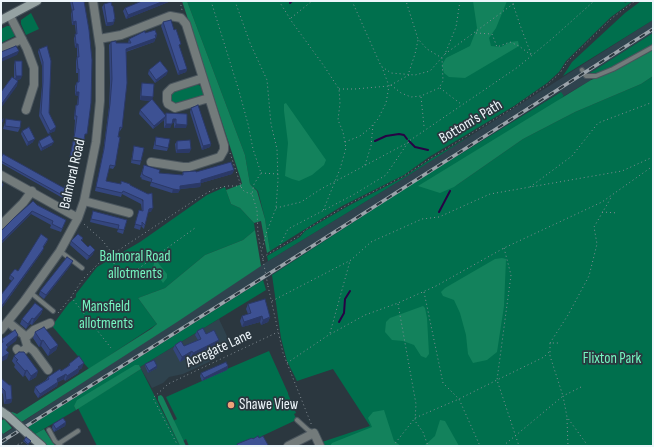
<!DOCTYPE html>
<html>
<head>
<meta charset="utf-8">
<style>
  body { margin:0 }
  #map { position:relative; width:654px; height:447px; overflow:hidden; background:#2b373f; font-family:"Sofia Sans Condensed",sans-serif }
  canvas { display:block }
  .frame { position:absolute; inset:0; border:2px solid #edf5fa; pointer-events:none }
</style>
</head>
<body>
<div id="map">
<canvas width="654" height="447"></canvas>
<div class="frame"></div>
</div>
<script>
const g = document.querySelector('canvas').getContext('2d');
g.lineJoin = 'round';
function fill(path, color) { g.fillStyle = color; g.fill(path, 'evenodd'); }
const poly = rows => new Path2D(rows.map(r => 'M' + r).join(''));
function stroke(path, color, width, dash) { g.strokeStyle = color; g.lineWidth = width; g.lineCap = dash ? 'butt' : 'round'; g.setLineDash(dash || []); g.stroke(path); }
function drawText(font, color, halo, rows, align = 'center') {
  g.font = font + ' "Sofia Sans Condensed",sans-serif'; g.lineWidth = 3.5; g.setLineDash([]); g.textBaseline = 'middle'; g.strokeStyle = halo; g.fillStyle = color; for (const [text, x, y, turn = 0] of rows) {
    g.save(); g.translate(x, y); g.rotate((+turn || 0) * Math.PI / 180); g.textAlign = isNaN(turn) ? turn : align; if (halo) g.strokeText(text, 0, 0); g.fillText(text, 0, 0); g.restore();
  }
}
fill(poly([
  [653,20,653,33,590,73,591,80,564,96,560,92,420,179,272,275,7,440,8,442,1,446,1,431,4,434,268,261,401,180],
  [219,319,232,347,209,362,183,374,169,377,163,383,152,388,140,367]
]), '#2f434e');
fill(poly([
  [187,1,624,1,625,3,628,1,633,1,611,17,566,61,559,72,547,83,514,106,429,157,404,175,342,206,270,251,265,219,258,191,250,184,245,155],
  [641,1,653,1,653,20,563,76,572,62,625,13],
  [31,13,39,29,26,35,21,24,21,20],
  [7,26,10,26,13,29,15,36,1,43,1,29],
  [653,33,653,45,630,58,608,69,592,75,590,73],
  [653,76,653,446,323,446,322,442,370,426,333,369,297,381,287,361,281,338,272,275,420,179,561,92,564,96,454,187,523,139,575,112,641,84],
  [197,84,202,87,204,92,202,97,178,105,170,102,171,92],
  [475,133,401,180,268,261,267,256,300,237,305,231,350,205,404,177,431,159],
  [225,187,231,204,240,208,254,223,255,230,243,240,205,255,165,288,138,298,157,324,89,369,52,326,69,303,76,297,76,294,97,267,140,242,207,195],
  [263,280,266,290,140,367,139,365,74,406,76,410,35,434,28,427],
  [269,351,288,393,288,394,296,413,294,414,296,418,294,421,262,436,267,446,189,446,186,439,183,441,173,421,177,419,166,397,202,381,200,376,224,365,227,369],
  [141,369,180,446,97,446,78,408]
]), '#006f4d');
fill(poly([
  [182,1,187,1,245,155,250,184,257,191,265,219,270,251,267,253,261,221,254,223,240,208,231,204,226,190,242,184,241,180],
  [473,1,507,1,496,28,489,38,491,46,501,47,510,42,518,41,519,46,465,78,449,77,444,73,442,65,446,58,470,46,477,28],
  [653,50,653,76,641,84,575,112,523,139,454,187,440,193,418,186,591,80,614,71],
  [286,103,326,160,324,165,312,175,299,181,292,179,285,176,288,143,284,111,284,104],
  [255,230,261,266,177,322,20,423,10,414,12,412,17,414,151,329,157,324,138,298,165,288,205,255,243,240],
  [502,258,506,259,504,306,497,352,487,360,473,363,468,354,466,335,460,313,454,300,443,296,441,292,445,288,495,259],
  [155,259,167,274,167,278,163,283,153,268],
  [423,306,425,308,427,318,429,354,426,358,421,356,414,345,403,341,392,340,385,332,386,322,390,318],
  [135,365,139,365,141,369,76,410,74,406,77,400],
  [161,395,163,397,186,446,180,446,158,400,158,396],
  [384,410,394,441,401,446,330,446,332,443,372,427,368,418,373,412],
  [4,419,12,428,3,434,1,431,1,421],
  [440,420,445,421,459,446,424,446,435,436],
  [44,429,53,443,56,446,48,446,35,434]
]), '#13825c');
stroke(poly([
  [290,3,292,1],
  [375,141,386,136,399,134,404,135,407,139],
  [409,141,415,147,428,150],
  [439,212,450,191],
  [339,322,344,313,345,299,350,291]
]), '#270344', 2);
const lane = poly([
  [582,70,586,76,596,76,613,69,653,47],
  [60,251,82,268],
  [31,293,53,311],
  [297,420,308,430,314,433],
  [49,430,55,441,61,446],
  [58,444,78,431]
]);
const street = poly([
  [10,16,27,49,34,68,34,85,26,110],
  [99,39,121,35,170,16,181,18,186,24,224,145,224,150,220,157,189,167,183,167,151,162],
  [1,49,22,39],
  [203,78,172,88,167,93,167,101,168,104,175,108,209,98],
  [1,175,78,218],
  [84,201,129,213],
  [1,225,23,203,32,191],
  [8,322,24,335,27,345,34,351,48,370],
  [1,330,25,300,60,251,78,218,84,201,96,142,100,101,100,48,93,1],
  [25,338,34,330,50,323],
  [17,349,20,353,28,347],
  [288,446,314,433,320,446]
]);
const secondary = poly([
  [1,20,37,1],
  [1,411,8,416],
  [28,434,42,446]
]);
stroke(lane, '#4a555d', 6);
stroke(street, '#4a555d', 10);
stroke(secondary, '#4a555d', 10);
stroke(poly([
  [180,1,182,10],
  [211,1,239,91,248,124,253,149,261,173,254,184,252,194,257,210,258,234,263,260],
  [235,1,250,43,267,80,271,124,277,149,278,180,276,208,267,231,262,249],
  [279,1,292,22,324,66,339,89,340,103,338,120,343,132,346,148,340,169,323,211],
  [352,1,381,66,391,73,415,75,430,71,445,54,456,27,460,1],
  [513,4,520,25,531,54],
  [291,18,312,1],
  [476,33,492,34,497,47,510,42,519,46,531,55],
  [445,54,513,4,514,1],
  [409,72,415,54,418,40],
  [391,85,401,93,411,97,421,96,439,88,443,81,442,58,427,49,418,39,406,1],
  [440,88,461,104],
  [339,89,355,89,389,86,409,75],
  [421,97,424,126],
  [345,142,360,136,369,129,378,119,386,103,389,86,382,67],
  [230,153,242,189,245,192,252,194],
  [365,165,371,146,373,125],
  [261,173,278,174],
  [530,187,572,156,598,123,653,102],
  [276,208,301,202,321,189,409,142],
  [602,212,618,213],
  [84,224,102,240,112,253],
  [280,245,288,229,353,195,386,175,409,141,518,67,554,37,594,1],
  [504,248,511,275,497,380,519,446],
  [109,257,116,266,122,270,130,272,135,271,195,228],
  [263,257,299,236,305,230,349,204,404,176,431,158,513,108,548,84,560,73,567,62,612,18,635,1],
  [268,286,283,353,312,426],
  [424,292,443,383,459,399,480,446],
  [71,297,111,348],
  [272,301,351,260,371,242,422,219,439,217,490,194,622,171,653,157],
  [398,304,416,404,415,421,423,432,428,446],
  [58,313,71,297,83,279,99,263,198,198,214,189,227,186,241,186],
  [330,333,350,261],
  [550,343,568,315,589,276,597,244,594,227,612,196],
  [287,363,327,336,365,315,398,303,436,286,504,248,602,202,653,166],
  [581,387,563,396,567,417,588,446],
  [567,419,568,446],
  [14,446,24,442],
  [178,446,153,398,168,384,278,332],
  [393,446,415,418,459,399,497,380,544,357,550,351],
  [503,446,563,396,550,356,550,343,559,343]
]), '#838d94', 1, [1, 3]);
stroke(lane, '#737b7b', 4);
stroke(street, '#737b7b', 8);
stroke(secondary, '#95a2a2', 8);
const rail = poly([
  [1,442,256,282,653,29]
]);
stroke(rail, '#9ba4ab', 3.5);
stroke(rail, '#2b373f', 2, [6]);
const secondaryBridge = poly([
  [8,416,28,434]
]);
stroke(secondaryBridge, '#4a555d', 10, []);
stroke(poly([
  [263,260,268,286]
]), '#838d94', 1, [1, 3]);
stroke(secondaryBridge, '#95a2a2', 8);
fill(poly([
  [70,1,84,1,85,138,82,148,78,148,75,162,69,161,74,136,75,120,74,119,75,108,76,105,77,105,78,96,75,95,75,86,77,82,78,82,78,73,76,73,76,61,77,57,77,48,75,48,74,38,76,34,75,25,72,25,71,14,72,11],
  [142,1,171,1,126,19,123,11,125,8],
  [104,4,115,19,113,25,106,26,102,7],
  [163,22,180,48,187,69,186,72,178,75,161,26],
  [145,33,157,35,154,42,126,52,122,128,120,131,119,131,115,166,113,169,109,168,106,181,120,184,130,185,151,212,148,212,144,229,141,226,140,230,134,228,139,210,142,211,141,204,122,194,121,197,95,191,103,153,109,107,110,83,109,45,111,42,116,43,128,43,129,39],
  [47,46,49,113,55,131,48,134,39,116,42,86,42,66,38,52,39,49],
  [15,61,21,79,16,80,17,86,14,78,14,65],
  [149,70,168,71,166,75,155,83,148,74],
  [142,83,152,100,165,115,166,113,187,114,186,128,174,128,174,123,172,122,170,128,164,128,164,120,153,129,139,114,140,110,151,101,140,100,141,86],
  [191,108,211,144,210,147,202,150,190,112],
  [6,119,20,128,18,132,3,129],
  [22,131,33,142,27,146,21,134],
  [156,137,168,148,167,151,153,149,155,140],
  [39,141,52,145,41,151,38,145],
  [177,141,191,149,189,153,176,153,175,144],
  [134,146,141,161,140,165,131,163,133,150],
  [1,158,64,188,73,189,68,201,1,163],
  [144,165,159,173,182,175,183,172,196,172,234,170,232,174,201,183,200,187,180,189,178,193,172,193,150,186,151,182,141,179,142,178,140,177],
  [37,205,66,220,61,232,50,228,51,225,31,214,1,244,1,231],
  [93,211,127,220,123,234,117,232,118,229,90,222],
  [83,238,82,241,88,247,93,254,87,260,70,245,71,241],
  [48,239,47,242,43,248,42,252,1,309,1,295,12,281,9,279,10,275,18,271],
  [71,265,44,299,39,295,40,291],
  [248,304,270,317,268,322,261,325,260,322,242,327,240,321,242,316,248,314,246,309],
  [43,309,41,314,32,325,30,324,26,329,20,324,22,319],
  [197,331,206,334,219,340,217,344,191,357,190,356,180,362,173,349,175,345,184,346,198,340,195,335],
  [35,332,58,345,56,350,48,356,41,346,39,347,33,338],
  [14,356,38,371,36,377,29,381,25,375,23,377,14,367,15,365,12,361],
  [69,364,82,368,79,370,78,373,65,381,64,379,58,382,57,386,38,398,34,392,35,387,46,380,48,377,61,371,68,367],
  [145,364,157,368,148,373,145,366],
  [228,366,227,370,202,381,200,376,201,373],
  [1,380,12,399,11,403,4,404,3,394,1,392],
  [66,422,65,426,54,432,52,428,53,424],
  [24,440,31,441,28,445,23,441]
]), '#34467e');
fill(poly([
  [164,1,171,1,126,19,128,15],
  [114,19,115,19,113,25,106,26,107,23],
  [76,21,75,25,72,25,73,22],
  [157,35,154,42,124,52,126,49],
  [76,44,78,44,77,48,75,48],
  [19,51,17,55,1,62,1,59],
  [187,69,186,72,178,75,179,71],
  [168,71,166,75,155,83,156,80],
  [16,76,22,76,21,79,15,80],
  [18,81,17,86,1,108,1,105],
  [76,92,79,92,78,96,75,95],
  [141,96,153,97,152,101,140,100],
  [166,116,164,120,153,129,154,126],
  [4,118,3,122,1,123,1,120],
  [173,119,176,119,174,123,171,122],
  [166,124,172,124,170,128,164,128],
  [176,124,187,125,186,128,174,128],
  [56,127,55,131,48,134,50,131],
  [35,139,33,142,27,146,28,142],
  [54,142,52,145,41,151,42,148],
  [211,144,210,147,202,150,203,146],
  [191,149,189,153,176,153,177,150],
  [234,170,232,174,201,183,200,187,179,189,180,186],
  [173,189,180,190,178,193,172,193],
  [153,208,151,212,148,212,149,209],
  [32,211,31,214,1,244,1,242],
  [44,248,42,252,1,309,1,307],
  [95,250,93,254,87,260,89,256],
  [73,261,71,265,44,299,46,295],
  [43,309,41,314,32,325,34,319],
  [262,316,260,322,242,327,244,322],
  [270,317,268,322,261,325,263,320],
  [32,318,30,324,26,329,28,324],
  [18,335,16,341,4,350,6,345],
  [43,340,41,346,39,347,41,341],
  [219,340,217,344,191,357,193,353],
  [58,345,56,350,48,356,50,350],
  [192,351,190,356,180,362,182,357],
  [9,353,7,359,1,362,1,358],
  [84,363,82,368,79,370,78,373,65,381,67,376,78,367],
  [157,366,157,368,148,373,149,371],
  [228,366,227,370,202,381,204,378],
  [27,370,25,375,23,377,25,371],
  [38,371,36,377,29,381,31,376],
  [66,374,64,379,58,382,57,386,38,398,40,394,57,379],
  [12,399,11,403,4,404,6,400],
  [66,422,65,426,54,432,56,429]
]), '#2b3967');
const building = poly([
  [72,1,84,1,89,30,92,60,91,103,87,134,85,134,83,145,79,144,76,159,70,157,75,132,77,116,75,116,76,105,78,105,79,92,76,92,77,82,79,82,79,69,78,69,77,57,79,57,78,44,76,44,75,34,77,34,76,21,73,22,72,10,74,10,72,1],
  [142,1,164,1,128,15,125,8,142,1],
  [111,2,112,6,113,6,115,19,114,19,114,22,107,23,104,4,111,2],
  [171,20,174,30,176,29,181,44,179,45,187,69,179,71,163,22,171,20],
  [155,30,157,35,155,35,156,38,126,49,127,83,122,128,120,127,118,137,120,137,115,166,110,165,106,181,121,184,121,181,130,184,130,185,148,194,152,193,153,208,149,209,145,225,142,222,142,226,135,224,139,210,143,211,143,200,123,191,122,193,96,187,104,149,110,104,112,79,111,42,116,41,116,43,131,43,129,39,145,31,145,33,155,30],
  [16,46,19,51,1,59,1,52,16,46],
  [47,46,51,61,49,113,56,127,50,131,41,113,43,82,43,62,39,49,47,46],
  [15,61,22,61,22,76,16,76,15,61],
  [160,61,168,71,156,80,149,70,160,61],
  [12,77,18,81,1,105,1,92,12,77],
  [142,83,154,84,153,97,141,96,142,83],
  [152,99,166,116,166,113,187,114,187,125,176,124,176,119,173,119,172,124,166,124,166,116,154,126,140,110,152,99],
  [198,105,211,144,203,146,191,108,198,105],
  [6,119,21,121,20,128,5,126,6,119],
  [29,127,35,139,28,142,22,131,29,127],
  [50,135,54,142,42,148,39,141,50,135],
  [156,137,170,139,168,148,155,145,156,137],
  [190,140,191,149,177,150,177,141,190,140],
  [134,146,144,148,141,161,132,160,134,146],
  [3,154,64,188,65,185,73,189,69,199,1,161,1,158,3,154],
  [231,162,234,170,201,180,201,183,180,186,180,190,173,189,151,182,152,179,143,175,143,174,142,174,144,165,160,170,159,173,183,175,183,172,196,171,196,172,231,162],
  [1,183,3,184,1,189,1,183],
  [33,201,37,205,66,220,62,229,52,224,53,221,32,211,1,242,1,231,14,218,33,201],
  [93,211,127,220,124,230,118,229,119,225,91,219,93,211],
  [41,234,48,239,43,247,44,248,1,307,1,295,14,278,10,275,15,269,18,271,41,234],
  [78,234,83,238,81,240,88,247,90,245,95,250,89,256,71,241,78,234],
  [67,257,73,261,46,295,40,291,67,257],
  [265,299,270,317,263,320,262,316,244,322,242,316,251,313,248,304,265,299],
  [35,303,43,309,34,319,32,318,28,324,22,319,35,303],
  [44,327,58,345,50,350,43,340,41,341,35,332,44,327],
  [203,328,206,334,214,330,219,340,193,353,192,351,182,357,175,345,181,341,184,346,201,339,197,331,203,328],
  [15,330,18,335,6,345,8,347,6,350,9,353,1,358,1,343,3,342,2,339,15,330],
  [19,352,24,352,38,371,31,376,27,370,25,371,16,361,18,360,14,356,19,352],
  [79,356,84,363,78,367,79,368,67,376,66,374,57,379,58,382,40,394,35,387,49,379,48,377,60,369,61,371,70,365,69,364,79,356],
  [154,360,157,366,149,371,145,364,154,360],
  [226,362,228,366,204,378,201,373,226,362],
  [2,379,9,385,11,385,12,399,6,400,5,391,1,387,1,380,2,379],
  [63,418,66,422,56,429,53,424,63,418],
  [258,436,259,438,263,436,268,445,266,446,238,446,237,444,252,438,253,439,258,436],
  [26,437,31,441,28,444,24,440,26,437]
]);
fill(building, '#3d5193');
stroke(building, '#2b3967', 1);
for (const [x, y, r, color] of [
  [231,405,4,"#f0a279"]
]) { const dot = new Path2D(); dot.arc(x, y, r, 0, 2 * Math.PI); g.fillStyle = color; g.fill(dot); stroke(dot, '#2b373f', 1.5); }
drawText('15px', '#edf5fa', '#2b373f', [
  ["Bottom's Path",471,122,-31],
  ["Balmoral Road",73,174,-77],
  ["Acregate Lane",219,349,-25]
]);
drawText('15px', '#75f7c1', '#2b373f', [
  ["Balmoral Road",135,257],
  ["allotments",135,274],
  ["Mansfield",106,307],
  ["allotments",106,324],
  ["Flixton Park",612,359]
]);
drawText('15px', '#edf5fa', '#2b373f', [
  ["Shawe View",239,405]
], 'left');
</script>
</body>
</html>
